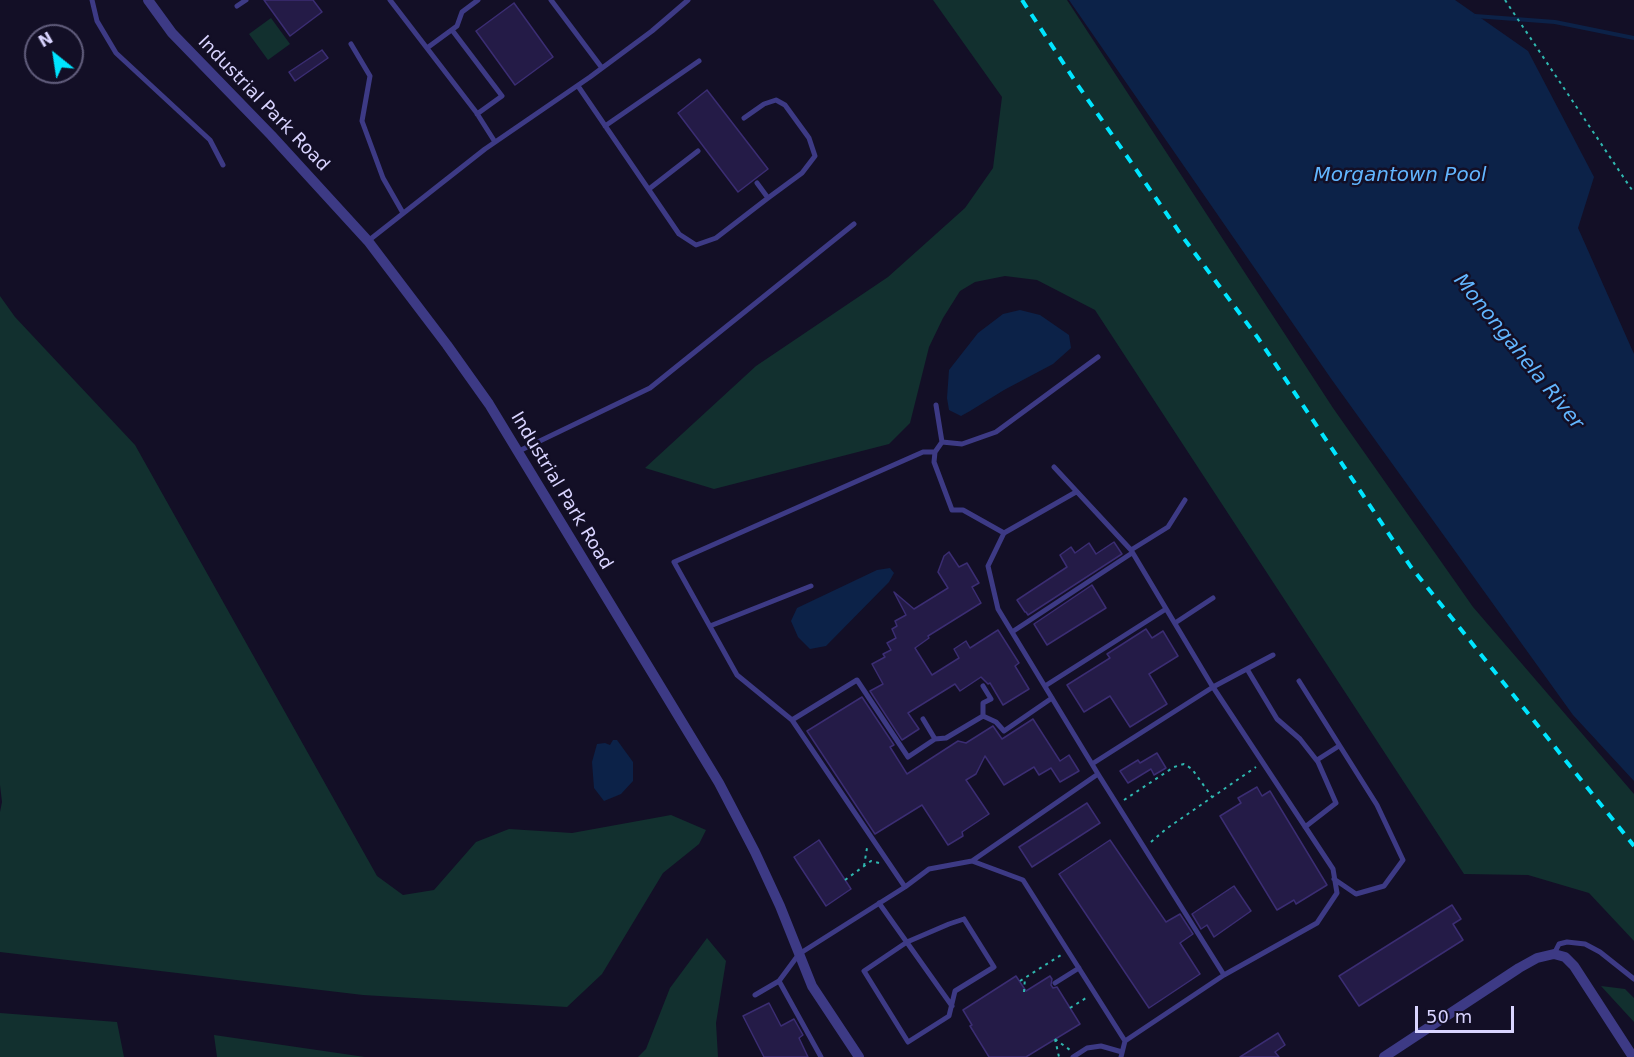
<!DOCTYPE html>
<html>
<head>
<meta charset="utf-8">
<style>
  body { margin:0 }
  #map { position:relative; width:1634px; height:1057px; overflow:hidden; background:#130f26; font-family:"DejaVu Sans",sans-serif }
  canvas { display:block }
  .north { position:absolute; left:24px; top:24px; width:60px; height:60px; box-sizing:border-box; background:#130f26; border:2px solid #625e7d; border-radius:50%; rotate:330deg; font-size:16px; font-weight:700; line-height:24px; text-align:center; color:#d9d4ff }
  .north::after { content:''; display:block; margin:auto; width:21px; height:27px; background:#00e5ff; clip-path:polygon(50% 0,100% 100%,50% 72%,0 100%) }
  .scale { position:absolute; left:1415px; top:1006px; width:99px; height:27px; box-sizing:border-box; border:3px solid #d9d4ff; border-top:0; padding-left:8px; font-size:18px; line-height:21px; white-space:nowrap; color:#d9d4ff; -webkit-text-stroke:4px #130f26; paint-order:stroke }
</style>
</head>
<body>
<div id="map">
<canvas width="1634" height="1057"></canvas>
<div class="north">N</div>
<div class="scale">50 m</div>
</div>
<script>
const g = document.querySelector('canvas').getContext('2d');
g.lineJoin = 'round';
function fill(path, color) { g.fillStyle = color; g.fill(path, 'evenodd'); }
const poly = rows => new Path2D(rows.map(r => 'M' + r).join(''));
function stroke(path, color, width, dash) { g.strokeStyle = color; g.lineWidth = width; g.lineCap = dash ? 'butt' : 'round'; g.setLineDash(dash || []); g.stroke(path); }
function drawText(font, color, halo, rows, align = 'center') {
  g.font = font + ' "DejaVu Sans",sans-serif'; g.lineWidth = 5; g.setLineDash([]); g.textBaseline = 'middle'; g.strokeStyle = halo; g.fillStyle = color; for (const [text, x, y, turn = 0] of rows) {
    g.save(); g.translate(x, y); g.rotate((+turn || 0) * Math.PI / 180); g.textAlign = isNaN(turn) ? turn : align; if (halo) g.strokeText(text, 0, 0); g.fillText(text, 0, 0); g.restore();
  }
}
fill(poly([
  [933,0,1067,0,1333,408,1473,607,1634,794,1634,941,1589,893,1528,875,1464,874,1095,310,1037,280,1005,276,975,282,960,291,943,318,929,347,910,423,889,444,714,489,645,468,756,366,888,277,965,208,993,168,1002,97],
  [271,18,290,44,268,60,249,34],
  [0,296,15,317,135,445,377,876,403,895,434,890,476,842,509,829,572,833,671,815,706,830,699,844,663,873,602,974,567,1007,363,995,0,952,0,812,2,802,0,785],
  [707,938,726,961,716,1023,718,1057,638,1057,646,1049,670,988],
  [1601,986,1625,989,1634,998,1634,1022],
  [0,1013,117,1022,124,1057,0,1057],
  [214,1035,365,1057,217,1057]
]), '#12302f');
fill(poly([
  [1069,0,1455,0,1528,51,1594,177,1578,228,1634,354,1634,781,1573,715,1332,380],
  [1020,310,1040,315,1069,335,1071,348,1053,364,1004,390,970,411,961,416,949,410,947,398,949,370,978,333,1003,314],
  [890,568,894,573,889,582,826,646,810,649,798,637,791,621,797,608,877,570],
  [613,740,617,740,633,762,633,781,621,794,604,801,594,788,592,762,597,744,605,743,610,745]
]), '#0c2248');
stroke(poly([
  [1475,16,1555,22,1634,38]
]), '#0c2248', 4);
const building = poly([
  [264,0,313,0,322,12,290,36,264,0],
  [514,3,553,57,515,85,476,31,514,3],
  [322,50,328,58,295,81,289,72,322,50],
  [707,90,768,169,738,192,678,113,707,90],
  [1114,542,1122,554,1028,615,1026,612,1025,612,1017,600,1067,567,1060,555,1071,547,1075,553,1089,543,1096,554,1114,542],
  [949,552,959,567,967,563,979,583,972,587,981,603,928,636,929,638,915,648,932,675,959,658,954,649,966,641,970,648,998,630,1019,663,1015,666,1029,689,1003,705,990,683,988,684,981,677,960,691,955,684,908,713,919,729,902,740,870,691,883,684,872,664,885,657,883,654,891,650,887,643,896,638,892,629,897,626,895,621,906,615,894,592,914,609,948,588,938,572,944,556,949,552],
  [1092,585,1106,608,1047,645,1034,624,1092,585],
  [1146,629,1152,638,1163,631,1178,656,1149,674,1167,704,1130,727,1110,696,1084,712,1067,685,1110,658,1107,654,1146,629],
  [862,697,894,745,890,747,907,774,958,741,966,743,993,726,1002,739,1033,719,1060,761,1069,755,1079,771,1060,782,1051,768,1039,775,1034,767,1004,785,985,756,976,774,966,780,989,814,962,832,963,836,948,845,922,805,875,834,807,731,862,697],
  [1157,753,1166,768,1154,775,1151,769,1128,783,1120,771,1138,760,1140,763,1157,753],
  [1257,787,1262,796,1270,791,1327,885,1296,904,1294,900,1277,910,1220,816,1241,803,1238,798,1257,787],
  [1087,803,1100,823,1032,867,1019,847,1087,803],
  [819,840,851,889,826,906,794,857,819,840],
  [1110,840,1166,922,1180,914,1193,934,1180,943,1200,974,1149,1008,1059,874,1110,840],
  [1234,886,1251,911,1214,937,1207,925,1201,929,1192,914,1234,886],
  [1452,905,1461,919,1453,924,1463,940,1359,1006,1339,976,1452,905],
  [1016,976,1026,991,1050,976,1052,979,1051,985,1053,988,1057,987,1080,1024,1026,1057,989,1057,970,1026,972,1025,963,1010,1016,976],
  [769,1003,781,1026,794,1019,803,1035,799,1038,808,1057,764,1057,743,1016,769,1003],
  [1278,1033,1285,1045,1275,1052,1279,1057,1240,1057,1278,1033]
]);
fill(building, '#241b47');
stroke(building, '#3b2d73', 1.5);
stroke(poly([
  [1505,0,1634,193],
  [1124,800,1174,767,1184,764,1192,769,1212,797],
  [1151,842,1166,829,1256,767],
  [864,866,867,848],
  [845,880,871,861,879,863],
  [1020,981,1061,955],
  [1024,992,1025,978],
  [1070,1008,1086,998],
  [1055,1039,1070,1050],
  [1055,1039,1059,1057]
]), '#2fb8b0', 2, [3, 4.5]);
stroke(poly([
  [92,0,97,21,116,53,210,140,223,165],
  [390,0,476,112,495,142],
  [551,0,602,68],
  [237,6,246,0],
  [452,30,502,96,477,114],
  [351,44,370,76,362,121,383,178,403,213],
  [427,48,457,26,462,12,478,0],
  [578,86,679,234,696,245,716,238,768,198,802,173,815,156,809,138,785,105,776,100,764,104,744,118],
  [605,126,699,61],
  [757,183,768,198],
  [649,189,698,151],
  [368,241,485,149,590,77,652,31,688,0],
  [936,405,942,442],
  [519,451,650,388,854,224],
  [935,452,942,442,962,444,996,432,1098,357],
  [1054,467,1131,550,1211,684,1333,869,1337,893,1317,923,1224,975,1125,1041],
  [1076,492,1004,533,988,566,998,609,1098,774],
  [1131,550,1168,527,1185,500],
  [1175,623,1213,598],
  [710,626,811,586],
  [1012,632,1132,553],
  [1247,669,1277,719,1300,739,1318,762,1336,803,1305,827],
  [1299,681,1377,805,1403,860,1384,886,1356,894,1334,879],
  [983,686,991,699,983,703,983,716,996,722,1004,731,1052,698],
  [1045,686,1166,609],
  [792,720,857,680,908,757,935,739,923,719],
  [935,739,946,738,983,716],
  [1317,760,1339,746],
  [1092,764,1213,687,1273,655],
  [972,861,1098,774,1224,975],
  [905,887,792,720,737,675,674,562,923,452,935,452,934,462,952,510,963,510,1004,533],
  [879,903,952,1006],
  [964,919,994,967,955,991,949,1016,908,1042,864,971,907,942,949,924,964,919],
  [1554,954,1559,944,1567,942,1585,944,1600,952,1634,979],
  [1055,983,1079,968],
  [755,995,779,981],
  [821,1057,779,981,799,954,905,887,929,869,972,861,1023,880,1125,1041,1121,1057],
  [1073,1057,1087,1048,1101,1046,1122,1052]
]), '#3d3a85', 5);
stroke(poly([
  [148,0,172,33,271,135,368,241,447,345,489,404,719,783,755,852,780,906,812,986,859,1057],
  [1384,1057,1519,968,1537,958,1554,954,1565,957,1574,966,1633,1057]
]), '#3d3a85', 10);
stroke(poly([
  [1022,0,1077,84,1182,236,1258,338,1411,567,1634,846]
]), '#00e5ff', 4, [9, 8]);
drawText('18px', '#d9d4ff', '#130f26', [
  ["Industrial Park Road",263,104,46],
  ["Industrial Park Road",561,491,59]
]);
drawText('italic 20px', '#62b6ff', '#130f26', [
  ["Morgantown Pool",1400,176],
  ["Monongahela River",1518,352,51]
]);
</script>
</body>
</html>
